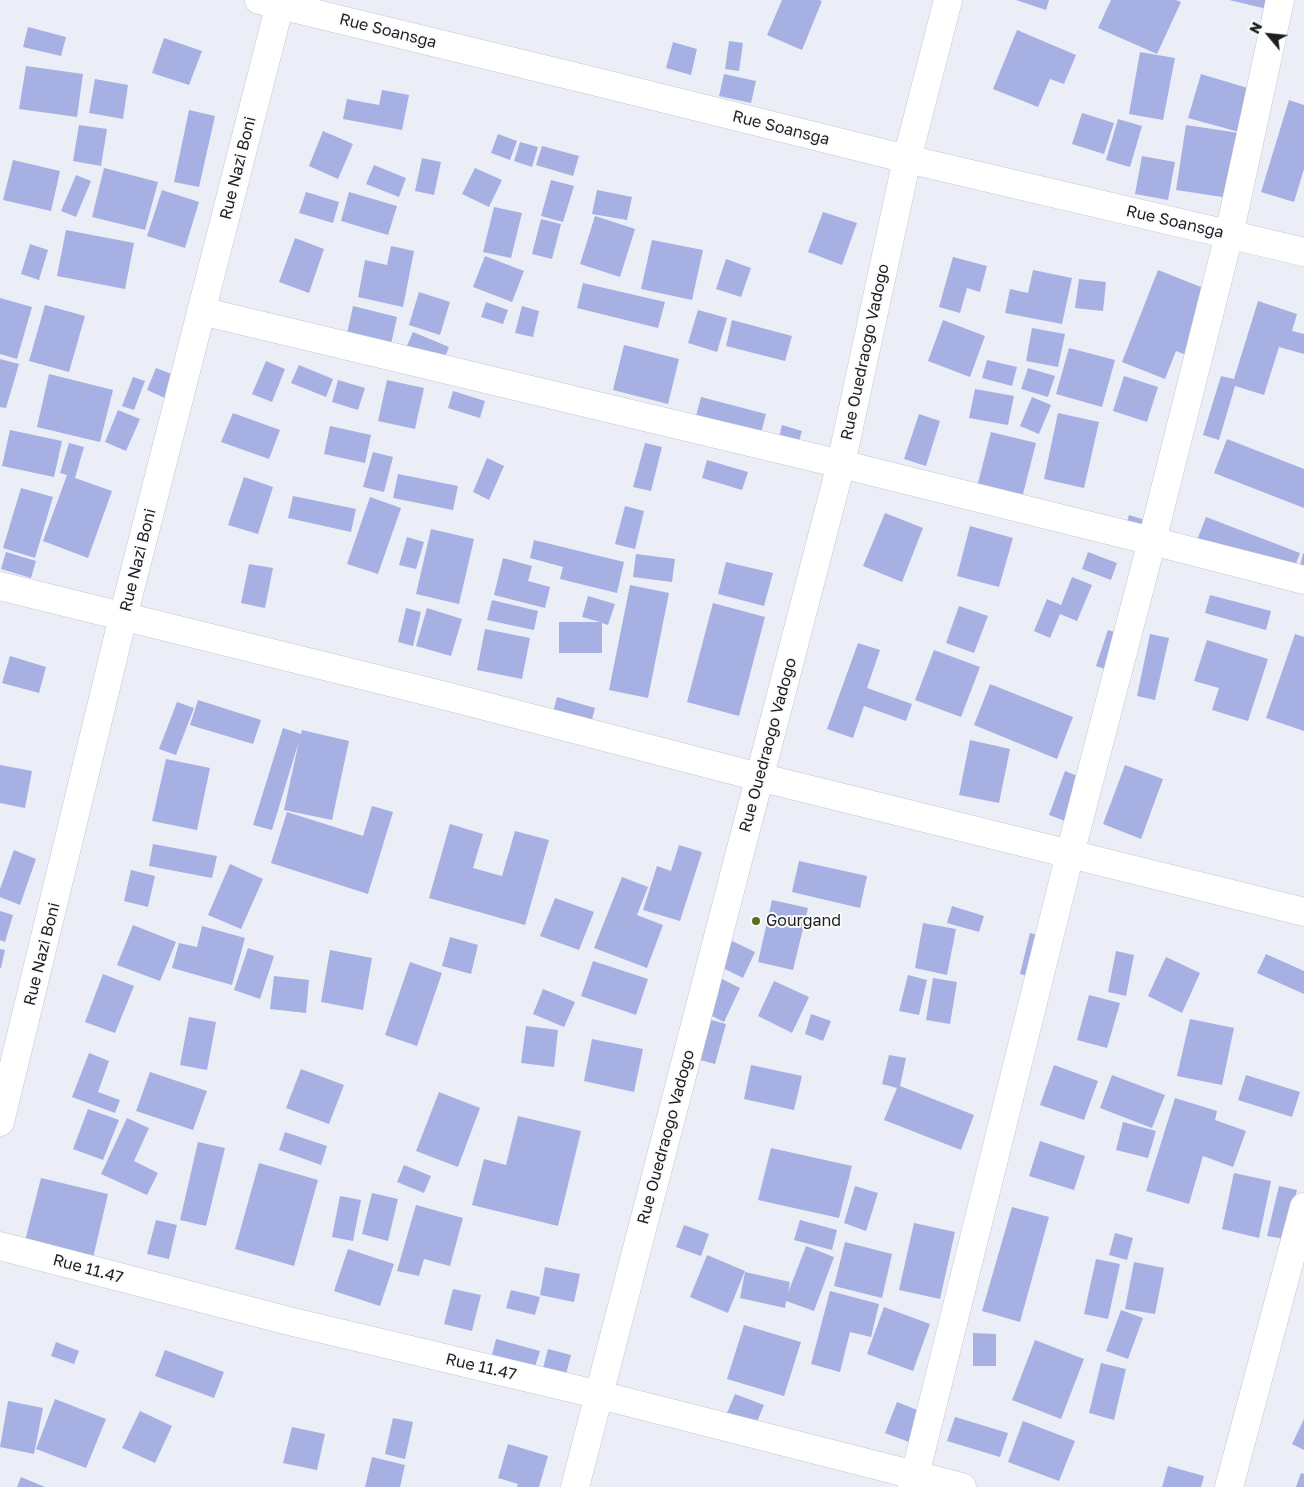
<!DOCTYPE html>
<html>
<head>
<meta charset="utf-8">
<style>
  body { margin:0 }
  #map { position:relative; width:1304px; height:1487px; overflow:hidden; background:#ebeef7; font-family:"Golos Text",sans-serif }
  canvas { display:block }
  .north { position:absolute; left:1244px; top:10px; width:50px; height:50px; -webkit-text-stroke:4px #fbfbfd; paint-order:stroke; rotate:298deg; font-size:14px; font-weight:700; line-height:20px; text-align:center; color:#1e1f22 }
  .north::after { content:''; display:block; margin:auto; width:18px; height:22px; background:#1e1f22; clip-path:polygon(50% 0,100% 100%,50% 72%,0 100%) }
</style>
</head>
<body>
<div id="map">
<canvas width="1304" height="1487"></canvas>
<div class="north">N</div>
</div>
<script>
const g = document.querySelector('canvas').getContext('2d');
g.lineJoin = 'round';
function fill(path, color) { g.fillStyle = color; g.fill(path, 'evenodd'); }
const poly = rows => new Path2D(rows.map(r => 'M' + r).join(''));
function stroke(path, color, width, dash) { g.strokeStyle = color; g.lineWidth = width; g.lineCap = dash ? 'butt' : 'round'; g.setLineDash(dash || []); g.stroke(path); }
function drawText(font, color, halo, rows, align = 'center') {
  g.font = font + ' "Golos Text",sans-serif'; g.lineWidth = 4; g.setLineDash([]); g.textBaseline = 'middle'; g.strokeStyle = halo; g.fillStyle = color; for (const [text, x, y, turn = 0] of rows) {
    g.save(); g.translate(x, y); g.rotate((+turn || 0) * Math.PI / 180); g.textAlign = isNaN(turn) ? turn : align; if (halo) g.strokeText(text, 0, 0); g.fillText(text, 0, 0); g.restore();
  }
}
fill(poly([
  [782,0,819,0,822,1,802,50,767,35],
  [1016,0,1049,0,1046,10],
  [1111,0,1176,0,1181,2,1157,54,1098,28],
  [1229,0,1269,0,1267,9],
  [28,27,66,37,61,56,23,47],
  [1017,30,1076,55,1064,84,1050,79,1038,107,993,89],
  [164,38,202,51,189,85,152,73],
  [729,41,743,43,739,71,725,69],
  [673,42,697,49,691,75,666,68],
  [1140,52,1175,58,1163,120,1129,114],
  [26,66,83,74,77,117,19,109],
  [724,74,756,81,751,103,719,96],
  [1201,74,1251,89,1239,132,1188,118],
  [95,79,128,85,123,119,89,113],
  [382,90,409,95,402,130,343,119,347,99,379,105],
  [1289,100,1304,105,1304,169,1294,202,1261,192],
  [189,110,215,116,199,187,174,182],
  [1082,113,1114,123,1104,154,1072,144],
  [1118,119,1142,126,1130,167,1106,160],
  [79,125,107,129,101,166,73,161],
  [1186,125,1239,133,1229,198,1176,190],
  [323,131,353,144,338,179,309,166],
  [498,134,517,141,510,160,491,153],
  [520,142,538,147,532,167,514,161],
  [542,146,579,156,573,176,536,165],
  [1142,156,1175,162,1168,200,1135,194],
  [422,158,441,162,434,195,415,191],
  [13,160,60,171,51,211,3,200],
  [374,165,406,178,399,197,366,184],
  [104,168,158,182,145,230,92,217],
  [475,168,502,180,489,207,462,194],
  [76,175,91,181,76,217,61,211],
  [551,180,574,186,563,222,541,216],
  [162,190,199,202,185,248,147,236],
  [597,190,632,197,627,220,592,214],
  [306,192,339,202,333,223,299,213],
  [349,192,397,206,388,235,341,221],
  [494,207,522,213,511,258,483,252],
  [823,212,857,223,842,265,808,252],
  [595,216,635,229,620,277,580,264],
  [541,219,561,224,552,259,532,254],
  [66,230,134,243,125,289,57,276],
  [295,238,324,249,309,293,279,282],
  [652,240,703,250,692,300,641,289],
  [30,244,48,250,39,280,21,274],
  [391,246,414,251,403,307,358,297,365,260,387,265],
  [485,256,524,271,512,302,473,287],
  [953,257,987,266,980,292,967,288,960,313,939,307],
  [726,259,751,268,741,297,716,289],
  [1033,270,1072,278,1062,324,1005,313,1010,289,1028,293],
  [1158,270,1211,291,1186,355,1176,351,1165,379,1122,362],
  [1079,279,1106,282,1103,311,1075,308],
  [583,283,665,302,658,328,577,308],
  [419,292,450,302,440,335,409,325],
  [0,298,32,307,17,359,0,354],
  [1258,301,1297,314,1292,331,1304,334,1304,354,1279,347,1264,395,1235,386,1219,440,1203,435,1221,376,1234,379],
  [486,302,508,310,503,324,481,317],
  [45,305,85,316,69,372,29,361],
  [353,306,397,317,389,353,345,343],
  [522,306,539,311,533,337,515,333],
  [698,310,727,318,717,352,688,343],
  [732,320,792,336,785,361,726,346],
  [943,320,985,336,970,377,928,361],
  [1032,328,1065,334,1058,367,1026,361],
  [413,332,449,347,436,379,399,364],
  [624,345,679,359,668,404,613,390],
  [1069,348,1115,360,1102,407,1056,394],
  [0,359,19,364,6,408,0,407],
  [987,360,1017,367,1012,386,982,378],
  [266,361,285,369,272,402,252,394],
  [299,365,333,379,326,397,291,383],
  [156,368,174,375,165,398,147,390],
  [1028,368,1055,376,1048,397,1021,389],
  [49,374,113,390,100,442,37,427],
  [1124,376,1158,387,1147,422,1113,411],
  [133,377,145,381,134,410,122,406],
  [338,380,365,388,358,410,332,402],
  [387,380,424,388,415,429,378,421],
  [975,389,1014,396,1008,425,969,418],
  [453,391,485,401,480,418,448,408],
  [701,397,766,414,757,448,692,431],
  [1032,397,1051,405,1039,434,1020,426],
  [118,410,140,419,126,451,105,442],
  [233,413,280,430,269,459,221,442],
  [1058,413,1099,422,1084,488,1044,479],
  [919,414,940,421,926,466,904,459],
  [782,425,802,431,793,462,774,457],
  [330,426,371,435,365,463,324,454],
  [10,430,62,441,54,477,2,466],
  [991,432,1036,443,1022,498,977,487],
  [1227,439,1304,469,1304,508,1214,473],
  [69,443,84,447,75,478,112,491,88,558,43,541,67,475,60,473],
  [645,443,662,447,651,491,633,487],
  [373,452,393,457,384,492,363,487],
  [487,458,504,466,489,500,473,492],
  [707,460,748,472,742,490,702,478],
  [398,474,458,486,453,510,393,498],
  [244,477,273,487,258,534,228,525],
  [21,488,53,497,35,558,3,548],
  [293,496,356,509,351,532,288,518],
  [370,497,401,508,378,574,347,564],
  [625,506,644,511,635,549,615,544],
  [885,513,923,528,902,582,863,566],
  [1129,515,1152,522,1123,536],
  [1206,517,1300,553,1286,589,1192,553],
  [970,526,1013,538,999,587,957,576],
  [431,529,474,539,459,604,416,594],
  [407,537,424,542,416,569,399,565],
  [534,540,624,562,617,593,560,579,563,567,530,558],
  [6,552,36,561,31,578,1,569],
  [1088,552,1117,563,1111,580,1082,569],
  [1303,553,1304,554,1304,567,1300,566],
  [636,554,675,559,672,582,633,577],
  [503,558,532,566,528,581,550,587,545,608,494,595],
  [726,562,773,573,764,606,718,594],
  [249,564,273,568,265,608,241,603],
  [1072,577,1092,585,1077,621,1060,614,1050,638,1034,631,1047,599,1061,605],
  [630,585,669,593,648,698,609,690],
  [1210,595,1271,611,1266,630,1205,613],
  [588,596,615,604,608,625,602,623,602,653,559,653,559,622,600,622,582,617],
  [492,600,538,611,534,630,487,620],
  [713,603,765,617,739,716,687,702],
  [959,606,988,616,974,653,946,643],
  [406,608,421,612,413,646,398,642],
  [427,608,462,619,451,656,416,646],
  [485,629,530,638,522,679,477,670],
  [1108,630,1130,637,1117,673,1096,666],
  [1150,634,1169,638,1155,700,1137,696],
  [1295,634,1304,637,1304,731,1266,718],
  [1207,640,1268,659,1248,721,1212,710,1219,688,1194,681],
  [858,643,880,650,867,688,912,704,906,721,864,706,853,738,827,729],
  [934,650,980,667,961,717,915,700],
  [10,656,46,667,39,693,2,683],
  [990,684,1073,717,1057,759,974,725],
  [557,697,595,708,590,727,552,716],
  [198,700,261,720,253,744,190,725],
  [177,702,194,708,176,755,159,749],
  [283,728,301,734,302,730,349,741,332,820,284,810,299,741,272,830,253,825],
  [970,740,1010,749,999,803,959,795],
  [166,759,210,768,197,830,152,821],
  [0,765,32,771,25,808,0,803],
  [1125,765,1163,779,1141,839,1103,824],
  [1065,771,1093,782,1076,825,1049,815],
  [372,806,393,812,368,894,271,863,287,812,363,836],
  [450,824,483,834,473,868,502,876,515,831,549,840,525,925,429,898],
  [153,844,217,856,212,878,149,866],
  [679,845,702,852,680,921,643,910,657,866,671,871],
  [14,850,36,859,20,905,0,897,0,889],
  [799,861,867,876,860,908,792,892],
  [230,864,263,879,241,929,208,915],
  [131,870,155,876,148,907,124,901],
  [622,877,648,887,637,915,663,925,647,968,594,948],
  [555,898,594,912,579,950,540,936],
  [772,900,808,908,793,970,758,962],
  [952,906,984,916,979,932,947,923],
  [0,911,13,915,5,942,0,940],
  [923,923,956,929,947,975,915,968],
  [133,925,176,942,160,981,117,965],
  [202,926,245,938,232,985,172,968,179,943,197,947],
  [1030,933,1053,939,1042,980,1020,974],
  [450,937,478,945,471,974,442,966],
  [726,938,755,952,743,978,713,963],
  [248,948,274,956,260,999,234,990],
  [0,949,5,950,1,968,0,968],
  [330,950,372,958,363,1010,321,1002],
  [1116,951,1134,955,1126,996,1108,992],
  [1266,954,1304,971,1304,994,1257,973],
  [1166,957,1200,973,1182,1013,1148,996],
  [593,961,648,979,636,1015,581,996],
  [410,962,442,973,417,1046,385,1035],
  [103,974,134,986,115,1033,85,1022],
  [714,975,740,988,724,1022,698,1009],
  [908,975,927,980,919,1015,899,1011],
  [274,976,309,980,306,1013,270,1009],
  [933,978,957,982,950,1024,926,1020],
  [774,981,809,997,792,1033,758,1016],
  [543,989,575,1002,564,1027,533,1014],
  [1089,995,1120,1003,1107,1048,1077,1040],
  [811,1014,831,1021,823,1041,805,1034],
  [697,1016,726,1024,715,1064,685,1056],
  [189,1017,216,1022,207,1070,180,1065],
  [1190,1019,1234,1028,1222,1085,1177,1076],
  [526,1026,558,1030,554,1067,521,1063],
  [592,1039,643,1049,634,1092,584,1081],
  [89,1053,109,1061,98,1092,120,1100,115,1113,72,1097],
  [889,1055,906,1058,900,1086,974,1115,961,1150,884,1120,897,1088,882,1084],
  [751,1065,802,1076,794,1110,744,1099],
  [1054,1065,1098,1081,1084,1120,1040,1105],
  [301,1069,344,1085,329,1124,286,1108],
  [150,1072,207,1091,193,1130,136,1111],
  [1112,1075,1165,1095,1152,1128,1100,1108],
  [1246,1075,1300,1092,1292,1117,1238,1100],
  [439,1092,480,1108,458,1167,416,1151],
  [1175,1098,1217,1111,1215,1120,1246,1131,1233,1167,1203,1156,1189,1204,1146,1191],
  [88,1109,119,1120,103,1160,73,1149],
  [518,1116,581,1131,558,1226,472,1205,484,1159,506,1165],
  [127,1118,149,1128,134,1161,158,1173,147,1195,101,1174],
  [1123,1122,1156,1131,1148,1158,1116,1150],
  [285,1132,327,1146,321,1165,279,1150],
  [1040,1141,1085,1156,1074,1190,1029,1176],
  [198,1142,225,1148,206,1226,180,1220],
  [771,1148,852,1166,839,1218,758,1200],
  [259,1163,318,1180,294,1266,235,1249],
  [404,1165,431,1176,424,1193,397,1182],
  [1234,1173,1271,1181,1259,1238,1222,1229],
  [41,1178,108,1194,93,1258,25,1241],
  [855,1186,878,1193,866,1231,844,1223],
  [1279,1186,1297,1190,1285,1239,1267,1236],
  [372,1193,398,1199,388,1241,362,1234],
  [340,1196,361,1200,353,1241,332,1237],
  [416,1205,463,1218,450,1266,424,1259,419,1276,397,1271],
  [1012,1207,1049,1217,1020,1322,982,1311],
  [156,1220,177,1225,169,1259,147,1254],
  [800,1220,837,1230,832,1250,794,1240],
  [914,1223,955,1232,940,1299,899,1290],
  [684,1225,709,1234,701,1256,676,1247],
  [1115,1233,1133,1238,1127,1260,1109,1255],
  [845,1242,892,1254,882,1298,834,1286],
  [806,1246,834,1257,814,1311,786,1301,785,1308,740,1298,745,1272,790,1282,788,1293],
  [348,1249,394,1264,380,1306,334,1291],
  [707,1255,745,1271,728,1313,690,1297],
  [1096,1259,1120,1264,1108,1319,1084,1314],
  [1134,1262,1164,1268,1155,1314,1125,1309],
  [545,1267,580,1274,574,1302,540,1295],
  [453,1289,481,1295,472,1331,444,1324],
  [511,1290,540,1297,535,1315,506,1308],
  [830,1291,879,1304,871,1337,850,1332,840,1372,811,1364],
  [884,1307,930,1324,913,1371,867,1354],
  [1121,1310,1143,1318,1128,1359,1106,1351],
  [744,1325,801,1342,784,1396,727,1379],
  [973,1333,996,1334,996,1366,973,1366],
  [496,1339,540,1351,534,1370,491,1359],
  [1035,1340,1084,1359,1061,1419,1012,1400],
  [56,1342,79,1351,74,1364,51,1356],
  [548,1349,571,1355,566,1374,543,1368],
  [165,1350,224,1372,214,1398,155,1376],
  [1101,1363,1126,1369,1114,1420,1089,1413],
  [735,1394,764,1405,756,1424,727,1413],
  [55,1399,106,1419,86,1468,36,1449],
  [8,1401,43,1408,34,1454,0,1447],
  [897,1402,930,1415,917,1445,885,1433],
  [140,1411,172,1426,155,1463,122,1448],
  [955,1417,1008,1433,1000,1457,947,1441],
  [393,1418,413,1422,405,1459,385,1454],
  [1304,1419,1304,1450,1292,1444],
  [1023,1421,1075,1441,1059,1481,1008,1462],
  [292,1427,325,1434,317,1470,283,1463],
  [508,1444,548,1456,539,1487,517,1487,518,1484,498,1478],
  [372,1457,405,1465,400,1487,365,1487],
  [1168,1466,1204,1476,1201,1487,1162,1487],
  [1301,1473,1304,1474,1304,1487,1296,1487],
  [21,1477,45,1487,17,1487]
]), '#a6b0e3');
const minor = poly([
  [259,0,597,82,907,159,1304,252],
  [201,311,841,464,1152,541,1304,580],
  [0,586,446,696,759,777,1304,912],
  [0,1122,123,617,281,0],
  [0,1246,289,1321,600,1395,962,1487],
  [575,1487,841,464,907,159,948,0],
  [912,1487,1070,854,1152,541,1229,235,1280,0],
  [1229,1487,1304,1207]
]);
stroke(minor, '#c4c6cf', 29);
stroke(minor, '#fff', 28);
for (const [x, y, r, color] of [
  [756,921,5,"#567022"]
]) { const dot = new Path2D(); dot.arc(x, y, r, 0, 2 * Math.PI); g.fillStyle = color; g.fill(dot); stroke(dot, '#fbfbfd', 2); }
drawText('16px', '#1e1f22', '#fbfbfd', [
  ["Rue Soansga",388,31,14],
  ["Rue Soansga",781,128,14],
  ["Rue Nazi Boni",238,168,-76],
  ["Rue Soansga",1175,222,13],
  ["Rue Ouedraogo Vadogo",865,352,-78],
  ["Rue Nazi Boni",138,560,-76],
  ["Rue Ouedraogo Vadogo",768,745,-75],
  ["Rue Nazi Boni",42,954,-76],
  ["Rue Ouedraogo Vadogo",666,1137,-75],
  ["Rue 11.47",88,1269,15],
  ["Rue 11.47",481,1367,13]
]);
drawText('16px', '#1e1f22', '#fbfbfd', [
  ["Gourgand",766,921]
], 'left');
</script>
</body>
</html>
